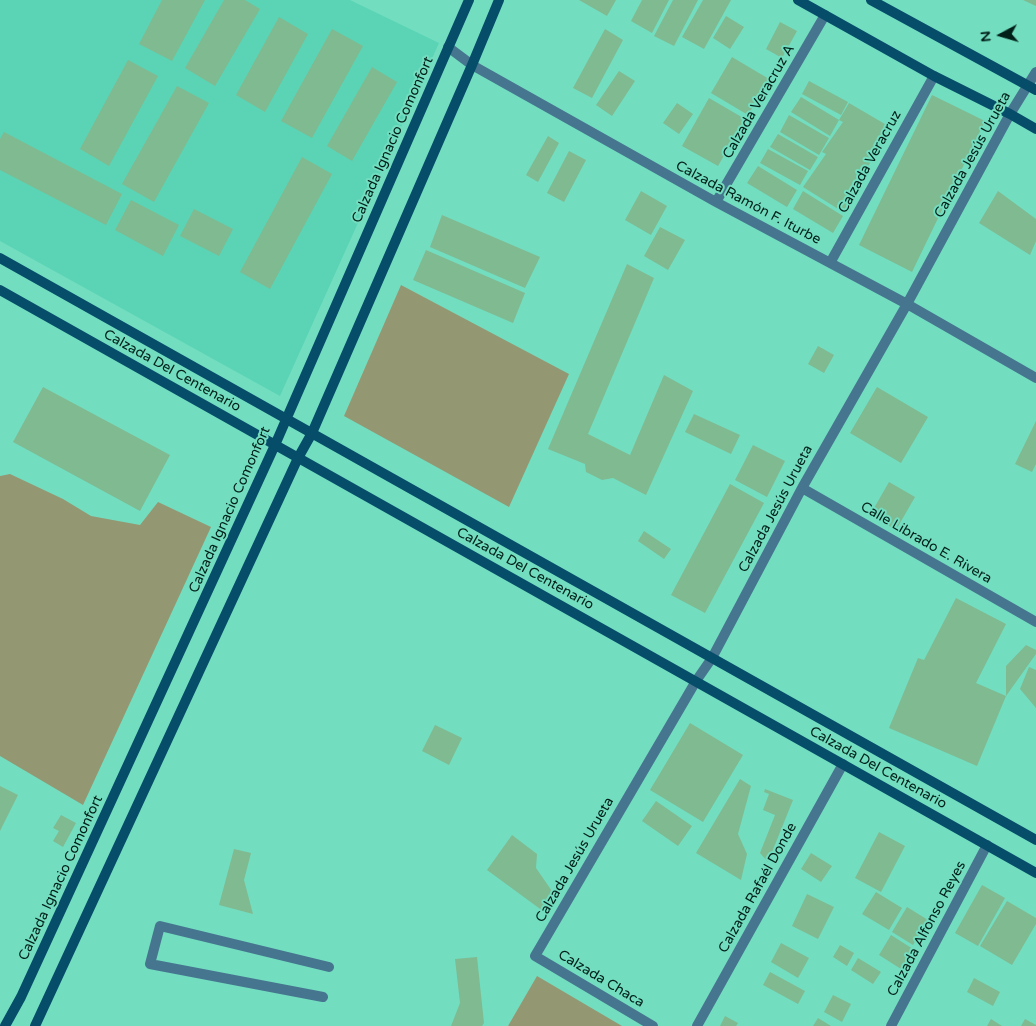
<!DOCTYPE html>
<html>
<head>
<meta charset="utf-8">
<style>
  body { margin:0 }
  #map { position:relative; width:1036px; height:1026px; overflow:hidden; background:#73ddc0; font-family:"Varela Round",sans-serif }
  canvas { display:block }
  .north { position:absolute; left:976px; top:10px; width:50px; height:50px; -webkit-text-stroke:4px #73ddc0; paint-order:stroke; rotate:264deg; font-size:14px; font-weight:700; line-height:20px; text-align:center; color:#002018 }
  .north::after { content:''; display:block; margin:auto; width:18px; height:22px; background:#002018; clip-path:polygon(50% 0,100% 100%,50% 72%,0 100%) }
</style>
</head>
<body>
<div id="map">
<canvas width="1036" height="1026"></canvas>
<div class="north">N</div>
</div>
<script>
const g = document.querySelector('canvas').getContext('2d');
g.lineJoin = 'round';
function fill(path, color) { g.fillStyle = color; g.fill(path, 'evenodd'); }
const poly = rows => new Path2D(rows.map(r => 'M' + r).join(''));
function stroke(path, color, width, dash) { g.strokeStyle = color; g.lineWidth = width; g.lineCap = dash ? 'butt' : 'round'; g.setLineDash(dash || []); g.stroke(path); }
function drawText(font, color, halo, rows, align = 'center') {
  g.font = font + ' "Varela Round",sans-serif'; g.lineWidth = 4; g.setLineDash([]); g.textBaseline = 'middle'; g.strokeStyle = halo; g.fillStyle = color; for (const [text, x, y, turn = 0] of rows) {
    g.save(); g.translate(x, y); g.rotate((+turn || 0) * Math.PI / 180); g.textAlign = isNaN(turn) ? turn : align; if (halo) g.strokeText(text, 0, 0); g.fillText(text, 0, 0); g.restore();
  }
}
fill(poly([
  [0,0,350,0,439,43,280,396,0,241]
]), '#5bd4b5');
fill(poly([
  [401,285,569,374,509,507,344,416],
  [10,474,63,499,91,516,140,525,158,502,211,527,83,805,0,756,0,476],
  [537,976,622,1026,508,1026]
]), '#949872');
fill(poly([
  [162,0,205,0,172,61,139,44],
  [224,0,245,0,260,9,215,86,185,68],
  [579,0,616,0,607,16],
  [642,0,669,0,652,33,631,21],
  [673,0,698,0,674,46,654,36],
  [703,0,731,0,704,49,682,37],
  [1023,0,1036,0,1036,6],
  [726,16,744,27,730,49,713,38],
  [279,17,308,34,265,112,236,95],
  [780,22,797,31,782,58,766,49],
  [332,29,363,46,312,138,281,121],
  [605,29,623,40,592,98,573,88],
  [732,57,769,79,748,115,711,93],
  [128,60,158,76,109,166,80,149],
  [372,67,397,82,352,161,327,146],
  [619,71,635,81,612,116,596,105],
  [809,81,848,102,841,115,802,94],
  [177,86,209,103,154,202,122,184],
  [932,95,985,121,912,272,859,245],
  [801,97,839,120,830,136,791,112],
  [709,98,745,119,718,166,682,146],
  [677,103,693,114,679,134,663,123],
  [849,103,890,127,880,143,883,145,873,163,871,161,863,176,866,178,843,212,803,187,826,154,822,152,843,122,839,120],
  [789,115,829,138,819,155,780,132],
  [4,132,122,194,106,225,0,170,0,139],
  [778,134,818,157,810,170,770,147],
  [548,136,559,143,538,182,526,175],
  [768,149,808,171,800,185,760,163],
  [569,151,586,160,564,202,547,193],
  [302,157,332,174,270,289,240,272],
  [758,166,797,190,787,207,747,183],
  [641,191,667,206,651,235,625,220],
  [803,191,843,216,833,233,793,209],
  [998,191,1036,219,1036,241,1030,255,979,223],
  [131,200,179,225,163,256,115,230],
  [194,209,233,229,219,256,180,236],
  [442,215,540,257,525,288,430,247],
  [660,227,685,240,668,270,644,256],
  [426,250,525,293,513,323,413,280],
  [627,264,654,278,588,434,630,455,664,375,693,391,646,495,613,478,602,480,586,472,585,464,548,449],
  [818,346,834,355,824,373,808,364],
  [43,387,170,455,140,511,13,442],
  [877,387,928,417,901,463,850,433],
  [694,414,740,435,731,454,685,432],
  [1036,421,1036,464,1032,472,1015,464],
  [753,445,785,461,767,497,735,480],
  [889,482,915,497,896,530,870,515],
  [730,484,764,503,705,613,671,595],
  [644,531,671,549,664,559,638,541],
  [956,598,1006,624,976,683,1006,696,977,766,889,728,918,658,924,660],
  [1026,645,1036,650,1036,654,1006,696,1006,666],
  [1029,667,1036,670,1036,708,1020,689],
  [690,723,743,755,703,822,650,790],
  [435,725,462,738,449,765,422,751],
  [740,779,751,786,738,834,747,854,741,880,696,853],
  [0,786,18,795,0,831],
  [765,789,793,800,768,862,760,853,775,815,763,810,769,794,764,792],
  [656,801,692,826,678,846,642,821],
  [61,815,76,823,63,847,53,841,59,831,53,828],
  [879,832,905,846,881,892,855,878],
  [512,835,537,854,536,868,554,894,547,914,487,870],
  [234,849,251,853,244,880,253,914,219,905],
  [811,853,832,866,821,882,801,869],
  [982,885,1005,898,978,946,955,933],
  [876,892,902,908,889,930,862,914],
  [807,894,834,907,818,939,792,926],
  [1007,901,1036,918,1036,924,1012,965,980,946],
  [907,907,928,920,913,945,892,932],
  [891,935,913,949,901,969,879,955],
  [781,943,809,958,798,978,771,962],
  [840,945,854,953,847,966,833,957],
  [477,957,484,1023,482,1026,451,1026,460,1003,455,959],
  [858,958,881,972,873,984,851,970],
  [770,972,805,991,798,1004,763,985],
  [974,978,1000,992,993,1006,967,992],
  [833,995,851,1004,842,1022,824,1012],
  [725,1016,738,1023,736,1026,720,1026],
  [818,1018,831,1026,813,1026],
  [991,1019,1002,1026,987,1026],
  [1025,1019,1036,1025,1036,1026,1021,1026]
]), '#7fba91');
stroke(poly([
  [448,47,472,65,716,202,907,304,1036,378],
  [716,202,825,15],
  [830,263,934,76],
  [802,488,1036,622],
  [323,997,150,964,160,926,329,967],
  [653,1026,535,956,696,681,712,658,802,488,907,304,1010,114,1036,72],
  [697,1026,843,764],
  [891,1026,987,845]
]), '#46758f', 10);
stroke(poly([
  [798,0,934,76,1010,114,1036,129],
  [871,0,1036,90],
  [0,258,1036,840],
  [0,290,1036,873],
  [5,1026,21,997,275,445,469,0],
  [35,1026,298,458,312,433,472,65,499,0]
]), '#064d6a', 10);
drawText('14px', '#002018', '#73ddc0', [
  ["Calzada Veracruz A",759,102,-60],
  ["Calzada Ignacio Comonfort",393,140,-66],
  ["Calzada Jesús Urueta",973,155,-61],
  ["Calzada Veracruz",870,162,-61],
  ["Calzada Ramón F. Iturbe",748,203,28],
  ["Calzada Del Centenario",172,371,29],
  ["Calzada Jesús Urueta",776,509,-62],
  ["Calzada Ignacio Comonfort",230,510,-66],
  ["Calle Librado E. Rivera",926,543,30],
  ["Calzada Del Centenario",525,569,29],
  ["Calzada Del Centenario",878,768,29],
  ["Calzada Jesús Urueta",575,860,-60],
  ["Calzada Ignacio Comonfort",61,878,-65],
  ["Calzada Rafaél Donde",758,888,-61],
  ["Calzada Alfonso Reyes",927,929,-62],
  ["Calzada Chaca",601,979,31]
]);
</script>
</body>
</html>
